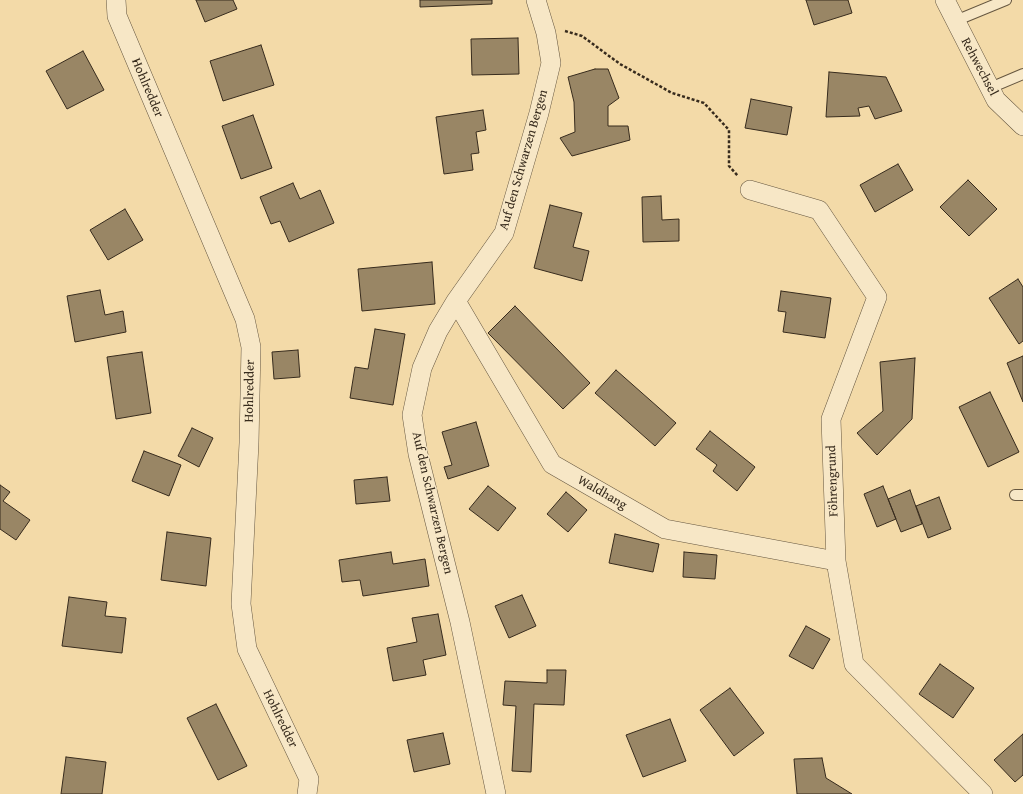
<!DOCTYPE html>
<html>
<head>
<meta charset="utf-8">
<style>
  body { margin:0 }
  canvas { display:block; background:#f3daa8 }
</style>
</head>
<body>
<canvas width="1023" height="794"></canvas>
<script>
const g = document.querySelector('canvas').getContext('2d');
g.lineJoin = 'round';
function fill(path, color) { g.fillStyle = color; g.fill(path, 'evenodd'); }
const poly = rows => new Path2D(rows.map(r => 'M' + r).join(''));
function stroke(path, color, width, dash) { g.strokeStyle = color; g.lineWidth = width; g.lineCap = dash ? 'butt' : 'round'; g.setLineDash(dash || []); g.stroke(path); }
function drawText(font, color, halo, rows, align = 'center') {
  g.font = font + ' "Gentium Book Plus",serif'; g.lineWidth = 3; g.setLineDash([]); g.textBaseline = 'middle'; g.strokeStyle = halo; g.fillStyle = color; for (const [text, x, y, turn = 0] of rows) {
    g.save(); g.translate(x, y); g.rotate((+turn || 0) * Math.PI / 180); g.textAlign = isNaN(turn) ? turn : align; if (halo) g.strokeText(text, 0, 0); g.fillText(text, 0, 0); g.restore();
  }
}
const building = poly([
  [196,0,233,0,237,9,205,22,196,0],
  [420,0,492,0,492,4,420,7,420,0],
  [806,0,848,0,852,13,814,25,806,0],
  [518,38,519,74,472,75,471,39,518,38],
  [261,45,274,85,223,101,210,61,261,45],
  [83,51,104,90,67,109,46,71,83,51],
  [595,69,608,69,619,98,608,106,608,126,628,126,630,140,572,156,560,138,575,132,574,102,568,77,595,69],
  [829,72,886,77,902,111,875,119,869,106,858,108,860,116,826,117,829,72],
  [751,99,792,107,787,135,745,128,751,99],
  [483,110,486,130,476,132,479,153,471,154,473,170,444,174,436,117,483,110],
  [253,115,272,168,241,179,222,126,253,115],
  [898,164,913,190,875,212,860,185,898,164],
  [968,180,997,209,969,236,940,207,968,180],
  [293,183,300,199,320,190,334,223,289,242,280,221,271,224,260,197,293,183],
  [661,196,662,220,679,219,679,241,643,242,642,197,661,196],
  [550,205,582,213,573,247,589,251,582,281,534,268,550,205],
  [125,209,143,240,108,260,90,230,125,209],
  [432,262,435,304,362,311,358,269,432,262],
  [1018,279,1023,287,1023,341,1019,344,989,298,1018,279],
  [100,290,105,315,123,311,126,332,75,342,67,296,100,290],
  [781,291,831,298,825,338,783,332,786,312,778,311,781,291],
  [515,306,590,383,563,409,488,333,515,306],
  [375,329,405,334,393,405,350,398,355,367,368,369,375,329],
  [298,350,300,377,274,379,272,352,298,350],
  [142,352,151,413,116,419,107,357,142,352],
  [1023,356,1023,402,1007,363,1023,356],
  [915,358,912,419,877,455,857,433,883,411,880,362,915,358],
  [616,370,676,423,655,446,595,393,616,370],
  [990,392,1019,452,988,467,959,407,990,392],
  [476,422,489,466,448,479,444,467,452,465,442,432,476,422],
  [192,428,213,438,199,467,178,456,192,428],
  [710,431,755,467,737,491,713,471,717,465,696,449,710,431],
  [144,451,181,465,169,496,132,481,144,451],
  [387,477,390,501,356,504,354,480,387,477],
  [0,485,10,492,3,501,30,520,16,540,0,529,0,485],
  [488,486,516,508,498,531,469,509,488,486],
  [883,486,896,519,877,527,864,494,883,486],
  [910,490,922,524,901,532,888,499,910,490],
  [566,492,587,510,568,532,547,514,566,492],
  [939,497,951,529,928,538,916,506,939,497],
  [167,532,211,538,206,586,161,580,167,532],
  [615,534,659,544,653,572,609,563,615,534],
  [391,552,393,564,425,559,429,586,363,596,360,580,342,582,339,560,391,552],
  [684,552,717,555,715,579,683,577,684,552],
  [522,595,536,626,509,638,495,606,522,595],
  [69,597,107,602,105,616,126,618,122,653,62,646,69,597],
  [438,614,446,655,423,660,426,675,393,681,387,648,417,642,412,618,438,614],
  [806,626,830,639,813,669,789,656,806,626],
  [940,664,974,688,953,718,919,694,940,664],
  [547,670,566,670,564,705,534,704,531,772,512,771,516,706,503,705,505,681,547,683,547,670],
  [730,688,764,733,734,756,700,710,730,688],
  [216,704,247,766,218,780,187,718,216,704],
  [670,719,686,761,643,777,626,735,670,719],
  [443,733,450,764,414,772,407,740,443,733],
  [1023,734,1023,775,1015,782,994,760,1023,734],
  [66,757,106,762,102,794,61,794,66,757],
  [822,758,826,778,852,794,797,794,794,759,822,758]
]);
fill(building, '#998665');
stroke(building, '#372b1d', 1);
const service = poly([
  [955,21,1006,0],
  [990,88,1023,74],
  [1015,495,1023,495]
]);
const minor = poly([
  [116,0,117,16,245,319,251,347,249,443,241,604,247,649,309,779,307,794],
  [945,0,996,100,1023,126],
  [750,190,819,210,877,297,831,419,836,561,854,664,983,794],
  [456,301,552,464,665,529,836,561],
  [496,794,460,622,418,454,412,415,422,368,438,331,456,301,504,233,539,113,551,63,546,33,536,0]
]);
stroke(service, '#665740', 12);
stroke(minor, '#665740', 20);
stroke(poly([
  [565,31,582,36,620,64,672,93,704,103,729,130,729,166,738,176]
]), '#372b1d', 2.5, [3, 2]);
stroke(service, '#f7e7c6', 10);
stroke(minor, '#f7e7c6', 19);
drawText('13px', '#372b1d', '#f7e7c6', [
  ["Rehwechsel",979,67,62],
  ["Hohlredder",147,88,67],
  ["Auf den Schwarzen Bergen",524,160,-74],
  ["Hohlredder",250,391,-89],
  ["Föhrengrund",833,481,-92],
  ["Waldhang",602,493,30],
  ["Auf den Schwarzen Bergen",432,503,77],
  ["Hohlredder",280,719,64]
]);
</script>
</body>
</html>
